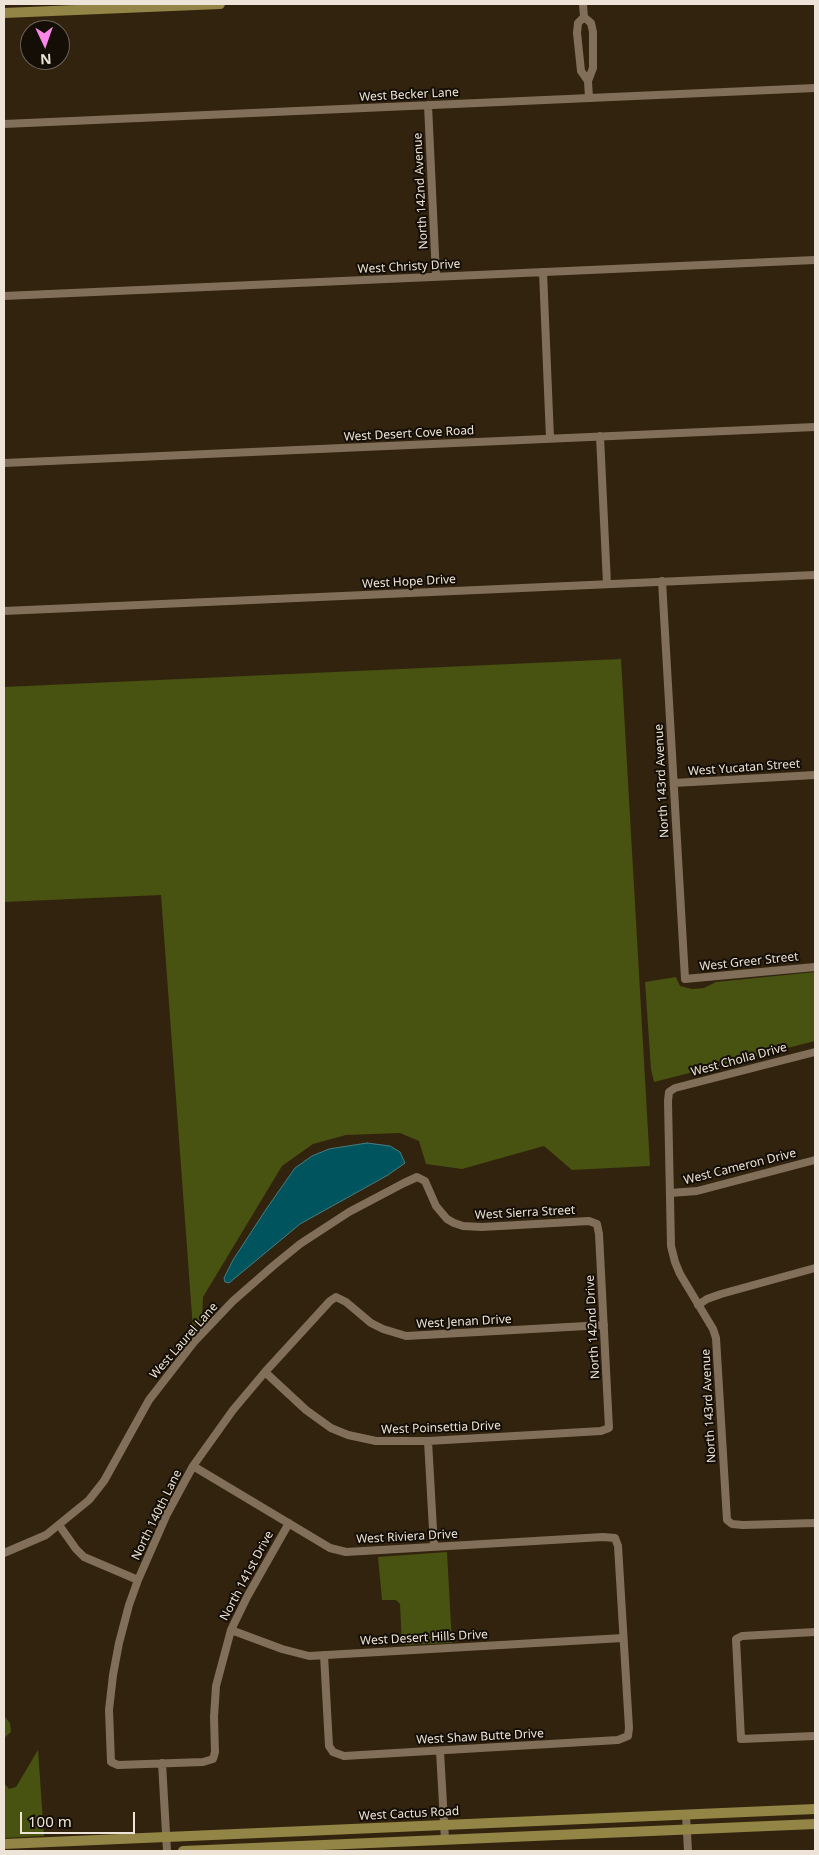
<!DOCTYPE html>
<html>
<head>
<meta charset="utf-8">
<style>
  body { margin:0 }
  #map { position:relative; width:819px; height:1855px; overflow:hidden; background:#32230e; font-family:"Noto Sans",sans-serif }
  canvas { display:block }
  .frame { position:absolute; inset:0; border:5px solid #ede3d6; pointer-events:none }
  .north { position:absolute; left:20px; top:20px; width:50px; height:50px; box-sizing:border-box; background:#140e06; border:1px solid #6b6359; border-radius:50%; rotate:177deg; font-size:14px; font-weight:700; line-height:20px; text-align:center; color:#ede3d6 }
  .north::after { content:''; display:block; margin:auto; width:18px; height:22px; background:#f987e8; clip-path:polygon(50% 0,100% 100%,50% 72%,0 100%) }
  .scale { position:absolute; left:20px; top:1812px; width:115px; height:22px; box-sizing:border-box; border:2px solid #ede3d6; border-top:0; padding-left:6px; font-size:15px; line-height:18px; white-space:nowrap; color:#ede3d6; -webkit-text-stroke:4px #140e06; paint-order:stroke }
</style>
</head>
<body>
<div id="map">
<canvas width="819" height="1855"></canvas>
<div class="frame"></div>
<div class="north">N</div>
<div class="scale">100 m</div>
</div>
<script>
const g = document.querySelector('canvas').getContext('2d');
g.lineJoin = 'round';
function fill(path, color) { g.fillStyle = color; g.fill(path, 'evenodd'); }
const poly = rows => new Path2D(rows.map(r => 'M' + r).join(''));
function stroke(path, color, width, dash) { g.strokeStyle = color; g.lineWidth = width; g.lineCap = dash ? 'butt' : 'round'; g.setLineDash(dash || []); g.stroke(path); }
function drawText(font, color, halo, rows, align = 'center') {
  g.font = font + ' "Noto Sans",sans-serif'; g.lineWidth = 4; g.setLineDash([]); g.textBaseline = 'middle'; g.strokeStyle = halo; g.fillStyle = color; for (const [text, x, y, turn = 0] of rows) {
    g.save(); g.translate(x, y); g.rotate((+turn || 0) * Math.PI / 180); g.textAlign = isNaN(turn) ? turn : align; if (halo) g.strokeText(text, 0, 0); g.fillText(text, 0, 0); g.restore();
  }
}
fill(poly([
  [621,659,650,1166,572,1170,544,1146,462,1169,426,1164,419,1141,400,1133,346,1135,313,1144,282,1166,203,1297,202,1319,193,1329,161,895,4,902,4,687],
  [815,972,815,1041,654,1082,651,1069,645,982,676,977,680,986,692,989,704,988,716,982],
  [447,1552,452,1643,402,1645,400,1604,396,1600,382,1600,378,1557],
  [4,1716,10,1723,11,1732,4,1738],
  [38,1750,44,1836,4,1838,4,1783,9,1789,16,1787]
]), '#485211');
const water = poly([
  [367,1143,390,1146,400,1152,405,1163,388,1175,300,1224,229,1283,225,1282,224,1278,233,1260,267,1208,295,1168,312,1156,329,1149,367,1143]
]);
fill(water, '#00545e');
stroke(water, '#477f82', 1);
stroke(poly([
  [583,4,584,17,591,23,593,32,593,68,588,81,589,98],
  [584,17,578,23,577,33,581,71,588,81],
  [428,105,436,276],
  [4,124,815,88],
  [543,272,550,438],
  [4,296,815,260],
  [600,436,607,584],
  [4,463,815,427],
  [662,581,685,979,815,967],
  [4,611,815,575],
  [674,783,815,775],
  [815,1052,675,1088,669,1092,668,1101,671,1246,675,1262,680,1274,713,1329,716,1338,727,1520,732,1524,743,1525,815,1523],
  [670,1193,697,1191,815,1160],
  [698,1305,707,1299,721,1294,815,1268],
  [428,1441,434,1547],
  [193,1466,330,1548,346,1552,603,1537,615,1538,618,1546,629,1728,628,1736,618,1740,344,1756,333,1752,329,1746,324,1655],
  [289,1523,247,1597,231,1630,216,1686,214,1717,215,1752,213,1759,203,1762,118,1765,111,1762,109,1710,113,1675,119,1643,129,1605,138,1580,167,1514,193,1466,233,1410,265,1372,330,1301,336,1297,346,1302,371,1323,383,1329,406,1336,604,1325],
  [59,1525,76,1549,84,1557,138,1580],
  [4,1553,46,1535,89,1500,104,1481,149,1400,194,1342,233,1301,273,1266,300,1244,349,1212,404,1183,417,1177,425,1181,436,1206,447,1219,454,1223,463,1226,482,1227,589,1221,597,1224,599,1234,609,1428,601,1431,428,1441,376,1441,348,1435,331,1428,306,1410,265,1372],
  [231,1630,282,1649,309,1656,623,1638],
  [815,1632,742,1636,736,1639,741,1739,815,1736],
  [440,1751,445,1840],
  [162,1763,167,1851],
  [686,1815,688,1851]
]), '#816f59', 8);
stroke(poly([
  [4,13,220,4],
  [4,1844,815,1809],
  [183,1851,815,1824]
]), '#928545', 10);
drawText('12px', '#ede3d6', '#140e06', [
  ["West Becker Lane",409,95,-3],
  ["North 142nd Avenue",421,191,-93],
  ["West Christy Drive",409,267,-3],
  ["West Desert Cove Road",409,434,-3],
  ["West Hope Drive",409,582,-3],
  ["West Yucatan Street",744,768,-4],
  ["North 143rd Avenue",662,781,-93],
  ["West Greer Street",749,962,-6],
  ["West Cholla Drive",739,1060,-15],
  ["West Cameron Drive",740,1167,-14],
  ["West Sierra Street",525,1213,-3],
  ["West Jenan Drive",464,1322,-3],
  ["North 142nd Drive",593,1327,-93],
  ["West Laurel Lane",184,1341,-49],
  ["North 143rd Avenue",709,1406,-93],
  ["West Poinsettia Drive",441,1428,-2],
  ["North 140th Lane",157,1515,-64],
  ["West Riviera Drive",407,1537,-3],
  ["North 141st Drive",247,1576,-62],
  ["West Desert Hills Drive",424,1638,-3],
  ["West Shaw Butte Drive",480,1737,-3],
  ["West Cactus Road",409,1814,-3]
]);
</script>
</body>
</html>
